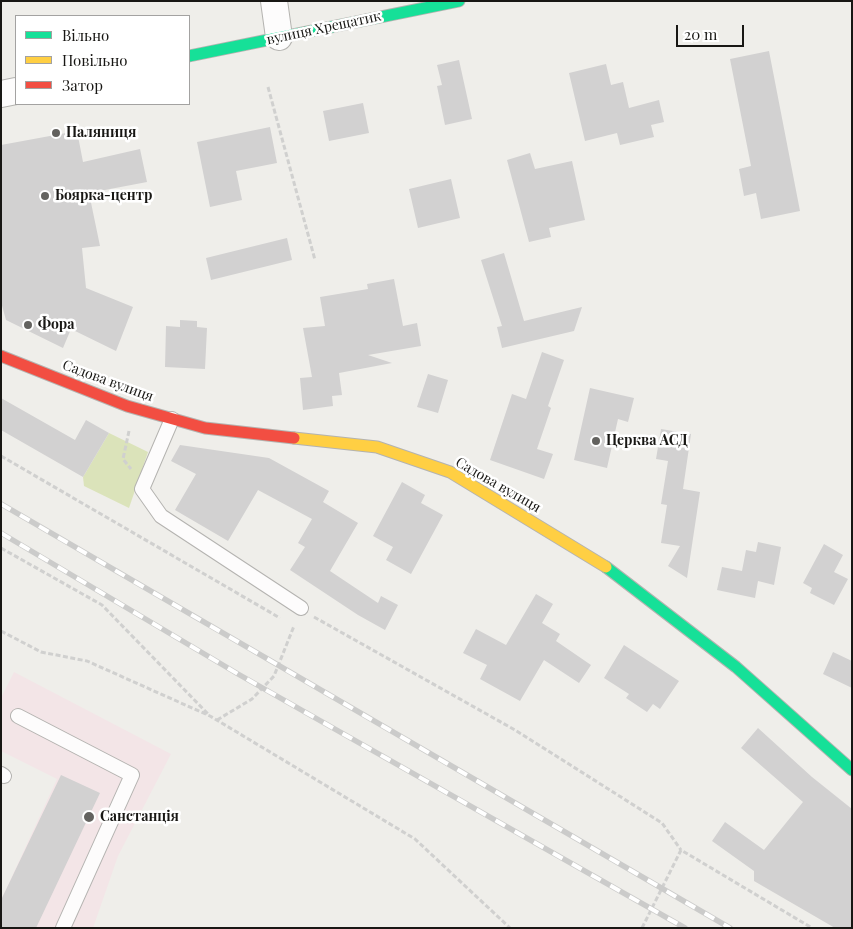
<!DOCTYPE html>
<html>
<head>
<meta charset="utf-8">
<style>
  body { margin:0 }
  #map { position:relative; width:853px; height:929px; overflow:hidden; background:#efeeea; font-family:"Playfair Display",serif }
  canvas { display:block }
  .frame { position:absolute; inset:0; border:2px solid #181714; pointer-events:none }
  .legend { position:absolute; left:15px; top:15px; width:175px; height:90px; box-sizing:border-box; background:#fff; border:1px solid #a3a2a1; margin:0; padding:6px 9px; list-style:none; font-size:15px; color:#181714 }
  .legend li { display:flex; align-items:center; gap:10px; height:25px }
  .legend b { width:25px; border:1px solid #a3a2a1 }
  .scale { position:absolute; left:676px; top:25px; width:68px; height:22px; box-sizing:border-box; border:2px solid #181714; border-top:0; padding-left:6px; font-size:15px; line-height:18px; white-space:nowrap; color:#181714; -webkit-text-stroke:4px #fff; paint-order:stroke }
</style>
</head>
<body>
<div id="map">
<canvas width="853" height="929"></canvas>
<div class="frame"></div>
<ul class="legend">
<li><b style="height:6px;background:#16e098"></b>Вільно</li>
<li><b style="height:6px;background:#ffcf43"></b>Повільно</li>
<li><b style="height:6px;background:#f24e42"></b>Затор</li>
</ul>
<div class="scale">20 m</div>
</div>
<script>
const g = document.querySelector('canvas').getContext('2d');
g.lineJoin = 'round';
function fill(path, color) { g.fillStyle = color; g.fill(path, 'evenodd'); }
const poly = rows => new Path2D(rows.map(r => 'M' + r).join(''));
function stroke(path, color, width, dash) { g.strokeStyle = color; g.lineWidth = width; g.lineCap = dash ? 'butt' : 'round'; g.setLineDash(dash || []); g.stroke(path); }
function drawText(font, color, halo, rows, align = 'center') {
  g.font = font + ' "Playfair Display",serif'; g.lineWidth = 5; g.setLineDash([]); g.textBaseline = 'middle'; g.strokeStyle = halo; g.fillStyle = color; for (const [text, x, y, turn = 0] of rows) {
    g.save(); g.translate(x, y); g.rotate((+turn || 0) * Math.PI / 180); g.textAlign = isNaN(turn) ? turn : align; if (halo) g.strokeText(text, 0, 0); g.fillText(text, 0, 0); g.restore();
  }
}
fill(poly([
  [14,672,171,754,118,856,93,928,1,928,1,900,57,779,1,751,1,698]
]), '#f3e5e7');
fill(poly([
  [109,433,148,452,129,508,84,486,83,477]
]), '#dbe3ba');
fill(poly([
  [769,51,800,211,761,219,756,193,744,196,739,169,751,166,730,59],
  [459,60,472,119,445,125,437,86,442,85,437,65],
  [606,64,611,85,623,82,629,108,659,100,664,122,651,125,654,137,620,145,617,133,585,141,569,73],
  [363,103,369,133,329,141,323,111],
  [270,127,277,163,236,171,242,200,210,207,197,142],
  [77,131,83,162,140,149,147,182,89,193,100,246,82,248,86,288,133,307,116,351,71,329,63,348,6,320,1,302,1,145],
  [530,153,535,169,572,161,585,220,549,228,551,237,529,242,507,160],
  [451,179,460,218,418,228,409,189],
  [287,238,292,260,211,280,206,258],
  [504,253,524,321,582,307,574,331,502,348,497,327,502,326,481,260],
  [394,279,403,326,417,323,421,346,368,355,392,363,339,373,342,395,332,396,333,406,303,410,300,378,312,377,303,328,325,326,320,297,368,289,367,284],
  [180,320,197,321,197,327,207,328,205,369,165,367,166,326,180,327],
  [542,352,564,360,548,406,551,408,537,449,553,454,544,479,490,460,512,394,526,399],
  [428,374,448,380,438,413,417,407],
  [590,388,634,398,628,422,618,419,607,468,574,460],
  [1,398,75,440,86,420,109,433,83,477,1,430],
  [661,429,691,434,683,489,700,492,687,578,668,566,680,546,661,543,667,505,661,504,668,461,656,459],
  [180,445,269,458,329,491,323,502,358,523,330,571,378,603,381,596,398,605,385,630,358,615,290,570,305,547,298,543,312,519,258,490,228,541,175,510,196,474,171,461],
  [402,482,425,495,421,503,443,515,411,574,386,560,393,547,373,536],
  [758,542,781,547,774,585,758,581,755,598,717,590,722,567,742,571,746,550,756,552],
  [824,544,843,555,834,572,848,579,834,605,810,593,812,588,803,583],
  [536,594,553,604,542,623,560,634,556,641,591,665,579,683,544,660,520,701,480,679,487,665,463,653,476,629,506,645],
  [624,645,679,681,660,709,653,704,647,712,626,698,629,694,604,678],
  [833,652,852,661,852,688,823,674],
  [758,728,812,777,852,809,852,928,835,928,754,881,754,871,712,841,725,822,764,850,803,802,741,748],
  [61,775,100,793,36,928,1,928,1,900]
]), '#d2d1d1');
const lane = poly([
  [172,419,142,489,161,516,301,608],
  [18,716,132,775,63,928],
  [1,774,4,776]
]);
const street = poly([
  [274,1,279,37],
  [1,94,16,91]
]);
const fast = poly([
  [189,56,459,1],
  [606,567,736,667,852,770]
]);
const slow = poly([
  [294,438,377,447,450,472,606,567]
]);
const jam = poly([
  [1,356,127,406,205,428,294,438]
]);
stroke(lane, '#b4b3b0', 16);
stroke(street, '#b4b3b0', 28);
stroke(fast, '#b4b3b0', 13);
stroke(slow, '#b4b3b0', 13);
stroke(jam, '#b4b3b0', 13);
stroke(poly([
  [268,87,315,260],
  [129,431,123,459,131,469],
  [1,456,280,618],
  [1,548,102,605,208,714],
  [314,617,515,730,662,823,681,850],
  [1,631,41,652,87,661,210,716,415,839,510,928],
  [217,720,252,699,274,676,294,626],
  [642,928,681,850,812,928]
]), '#d0d0cf', 3, [5, 2.5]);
stroke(lane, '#fdfcfc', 14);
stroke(street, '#fdfcfc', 26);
stroke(fast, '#16e098', 11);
stroke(slow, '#ffcf43', 11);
stroke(jam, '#f24e42', 11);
const rail = poly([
  [1,504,730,928],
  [1,533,238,674,685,928]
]);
stroke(rail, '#cbcbca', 5.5);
stroke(rail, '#fff', 4, [11]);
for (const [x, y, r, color] of [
  [56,133,5,"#63625f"],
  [45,196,5,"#63625f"],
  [28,325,5,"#63625f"],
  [596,441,5,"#63625f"],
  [89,817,6,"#63625f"]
]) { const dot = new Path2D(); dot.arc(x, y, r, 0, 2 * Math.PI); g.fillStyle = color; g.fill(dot); stroke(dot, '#fff', 2); }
drawText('14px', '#181714', '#fff', [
  ["вулиця Хрещатик",324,28,-12],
  ["Садова вулиця",108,381,20],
  ["Садова вулиця",498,485,30]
]);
drawText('bold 14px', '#181714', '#fff', [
  ["Паляниця",66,133],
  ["Боярка-центр",55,196],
  ["Фора",38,325],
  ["Церква АСД",606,441],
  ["Санстанція",100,817]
], 'left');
</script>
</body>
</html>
